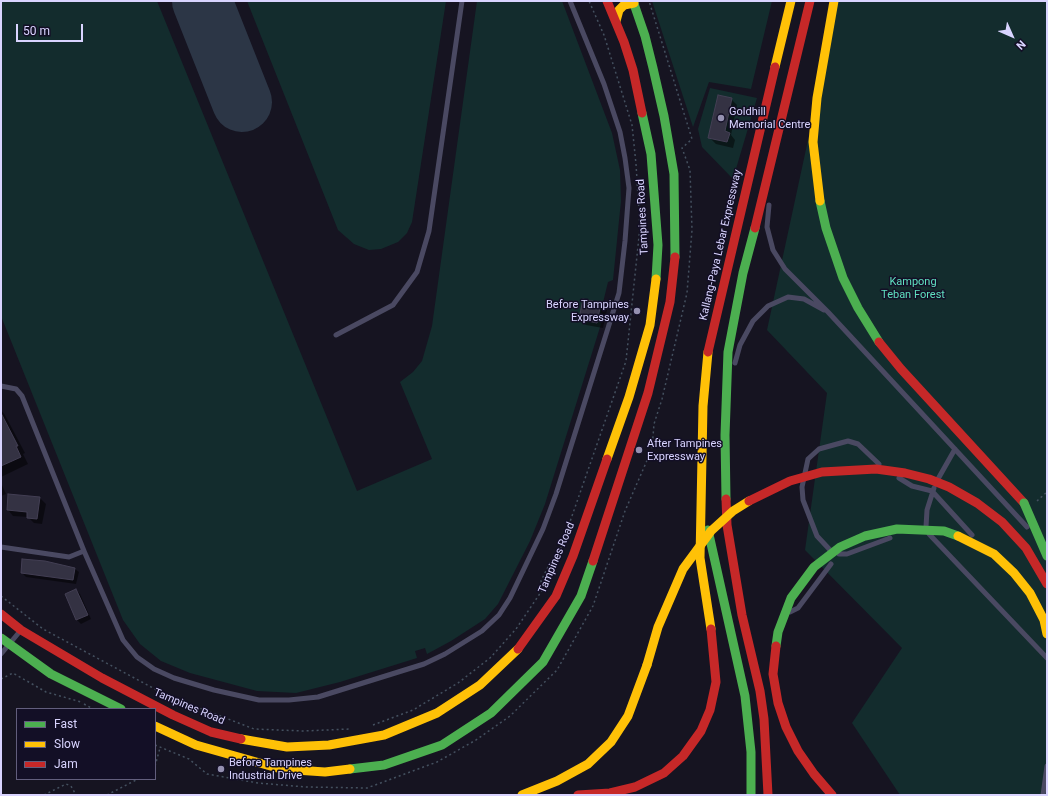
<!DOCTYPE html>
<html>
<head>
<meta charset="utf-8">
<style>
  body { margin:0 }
  #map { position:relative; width:1048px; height:796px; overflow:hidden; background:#161421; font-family:Roboto,sans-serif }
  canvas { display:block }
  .frame { position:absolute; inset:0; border:2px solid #d9d4ff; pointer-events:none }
  .legend { position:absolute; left:16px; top:708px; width:140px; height:72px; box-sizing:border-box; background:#130f26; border:1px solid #625e7d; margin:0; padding:5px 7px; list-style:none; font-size:12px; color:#d9d4ff }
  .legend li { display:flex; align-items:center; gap:8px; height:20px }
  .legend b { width:20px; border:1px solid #625e7d }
  .north { position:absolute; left:992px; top:16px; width:40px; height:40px; -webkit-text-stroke:3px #130f26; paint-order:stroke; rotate:135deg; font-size:11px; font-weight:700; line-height:16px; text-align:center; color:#d9d4ff }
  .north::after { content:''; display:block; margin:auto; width:14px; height:18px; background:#d9d4ff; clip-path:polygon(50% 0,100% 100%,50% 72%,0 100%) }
  .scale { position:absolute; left:16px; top:24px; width:67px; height:18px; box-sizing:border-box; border:2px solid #d9d4ff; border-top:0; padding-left:5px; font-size:12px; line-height:14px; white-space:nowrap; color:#d9d4ff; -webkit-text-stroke:3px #130f26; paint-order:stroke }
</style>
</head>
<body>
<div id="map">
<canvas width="1048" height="796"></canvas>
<div class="frame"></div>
<ul class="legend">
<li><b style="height:5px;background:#4caf50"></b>Fast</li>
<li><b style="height:5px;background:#ffc107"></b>Slow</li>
<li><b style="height:5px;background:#c62828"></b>Jam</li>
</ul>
<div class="north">N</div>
<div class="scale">50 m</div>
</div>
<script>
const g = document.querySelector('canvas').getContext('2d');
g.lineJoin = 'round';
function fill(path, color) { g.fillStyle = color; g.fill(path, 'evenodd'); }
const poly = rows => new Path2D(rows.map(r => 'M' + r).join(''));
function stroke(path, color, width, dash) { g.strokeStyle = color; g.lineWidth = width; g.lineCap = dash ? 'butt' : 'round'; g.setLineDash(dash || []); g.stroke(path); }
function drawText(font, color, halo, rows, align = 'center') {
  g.font = font + ' Roboto,sans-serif'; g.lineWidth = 3; g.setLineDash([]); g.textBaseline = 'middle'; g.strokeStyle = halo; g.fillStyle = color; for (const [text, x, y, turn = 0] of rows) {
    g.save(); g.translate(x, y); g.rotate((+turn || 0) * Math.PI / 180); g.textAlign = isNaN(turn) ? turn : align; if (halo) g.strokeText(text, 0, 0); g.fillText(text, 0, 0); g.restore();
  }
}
fill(poly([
  [1,1,157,1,357,491,432,459,400,382,413,372,422,361,432,326,477,1,562,1,612,133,620,170,621,201,613,280,608,282,599,319,601,324,545,504,530,541,498,604,485,619,451,641,427,654,425,648,415,651,417,658,340,682,296,693,257,691,190,673,161,661,140,644,123,620,1,316],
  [247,1,446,1,412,222,407,233,398,242,381,249,369,250,354,244,338,230],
  [652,1,772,1,751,89,709,82,693,127],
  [838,1,1047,1,1047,795,900,795,852,723,902,648,805,550,827,393,767,330],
  [710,88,757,98,733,179,702,147,698,129]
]), '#132c2d');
fill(poly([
  [731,99,737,105,731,135,735,140,733,148,716,144,710,138],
  [600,304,607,310,603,328,586,325,580,319],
  [1,410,5,415,25,453,23,454,28,464,1,477],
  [1,483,6,494,1,496],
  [9,495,40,498,46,504,42,524,34,523,28,517,13,516,8,510],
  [75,569,79,572,76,584,26,577,22,573],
  [76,590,80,594,91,619,81,624,77,620,66,594]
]), '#0007');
stroke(poly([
  [202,1,242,102]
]), '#2c3646', 60);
const building = poly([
  [718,95,732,98,725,131,730,133,727,142,708,138,718,95],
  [583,299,601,303,597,323,579,319,583,299],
  [1,413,18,446,16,446,21,457,1,466,1,413],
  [8,494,40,497,37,519,27,518,27,512,7,510,8,494],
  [22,559,45,561,75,568,73,580,21,573,22,559],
  [76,589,88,615,76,620,65,594,76,589]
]);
fill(building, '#343243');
stroke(building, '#433f54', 1);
stroke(poly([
  [1037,501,1047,492],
  [1,596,43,629,166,695,254,729,303,731,350,729],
  [1,679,13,673,46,692,81,702],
  [84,704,93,709],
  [373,725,413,710,458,683,490,658,516,629,543,589,541,581,550,563,557,559,626,361,640,227,636,164,632,125,604,35,589,1],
  [155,745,189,759,207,774,258,783,306,787,367,788,437,762,476,740,510,716,557,670,593,606,625,511,652,449,654,424,662,399,687,293,692,230,690,170,682,148,692,139,649,1],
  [155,766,160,748],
  [44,795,66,784,71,786,76,795],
  [107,795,138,779]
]), '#44505f', 1.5, [2, 3]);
stroke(poly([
  [769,205,767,227,773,250,785,269,828,312,1027,527],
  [336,335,393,305,417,272,429,231,462,1],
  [735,363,740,345,753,321,768,306,788,297,804,299,824,310],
  [1,386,16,389,22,396,84,551,123,640,137,657,154,669,174,678,214,690,259,700,289,700,318,697,424,664,445,654,482,631,499,615,510,598,543,529,556,494,619,293,625,241,629,188,625,158,620,132,604,84,570,1],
  [899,478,912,486,932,491,972,535],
  [938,479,955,449],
  [926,527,927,510,934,488],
  [929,534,1047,658],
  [1,547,69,557,84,551],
  [831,551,817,536,803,500,802,487,808,459,819,449,848,441,858,444,879,464],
  [839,554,847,554,890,538],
  [790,612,798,608,831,564],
  [1,654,21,630],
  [1043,795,1047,766]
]), '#4a4962', 5);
stroke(poly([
  [633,1,645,36,653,68,664,116,674,174,675,257],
  [642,113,651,154,658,245,656,279],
  [820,201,826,228,843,278,858,308,879,342],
  [726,499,725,435,728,352,743,273,755,228],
  [708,530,745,696,751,752,751,795],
  [1,638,51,674,121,709],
  [350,769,384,765,442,745,491,713,543,662,581,596,593,561]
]), '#4caf50', 9);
stroke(poly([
  [616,21,619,10,624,5,634,3],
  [775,67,791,1],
  [820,201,813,142,817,98,834,1],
  [708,352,703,406,700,558,711,629],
  [607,459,629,397,650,325,656,279],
  [155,726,196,745,281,769,325,772,350,769],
  [241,739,287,747,329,745,384,735,437,713,480,685,518,649],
  [522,795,557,781,588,764,611,742,628,716,647,665]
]), '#ffc107', 9);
stroke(poly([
  [607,1,624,42,633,70,642,113],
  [755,228,810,1],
  [879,342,901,369,1024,503],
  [708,352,775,67],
  [726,499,727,525,742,615,760,691,764,719,768,795],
  [593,561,648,393,670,302,675,257],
  [1,614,21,630,102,678,173,715,211,732,241,739],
  [518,649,556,596,573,556,607,459],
  [578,795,610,793,635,787,664,773,683,756,701,731,710,710,716,682,711,629]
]), '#c62828', 9);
stroke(poly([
  [1024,503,1047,556],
  [776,646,778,632,791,598,814,567,840,547,865,536,897,529,944,531,958,536]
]), '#4caf50', 9);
stroke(poly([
  [958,536,994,554,1014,573,1030,593,1044,620,1047,634],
  [647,665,658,627,683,569,711,531,733,511,749,501]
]), '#ffc107', 9);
stroke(poly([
  [749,501,790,481,822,472,876,469,905,473,929,479,949,487,977,503,1002,522,1026,548,1047,584],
  [776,646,773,674,778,703,786,727,798,751,814,774,832,795]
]), '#c62828', 9);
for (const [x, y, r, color] of [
  [721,118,4,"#9591b1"],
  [637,311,4,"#9591b1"],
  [639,450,4,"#9591b1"],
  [221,769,4,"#9591b1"]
]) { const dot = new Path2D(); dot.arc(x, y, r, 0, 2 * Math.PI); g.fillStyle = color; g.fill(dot); stroke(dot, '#130f26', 1.5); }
drawText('11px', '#d9d4ff', '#130f26', [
  ["Goldhill",729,112],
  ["Memorial Centre",729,125],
  ["Before Tampines",629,305,"right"],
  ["Expressway",629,318,"right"],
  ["After Tampines",647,444],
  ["Expressway",647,457],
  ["Before Tampines",229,763],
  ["Industrial Drive",229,776]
], 'left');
drawText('11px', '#d9d4ff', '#130f26', [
  ["Tampines Road",643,217,-93],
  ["Kallang-Paya Lebar Expressway",721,245,-77],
  ["Tampines Road",557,558,-67],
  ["Tampines Road",189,707,23]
]);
drawText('11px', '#5fe0c0', '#130f26', [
  ["Kampong",913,282],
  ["Teban Forest",913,295]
]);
</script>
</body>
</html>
